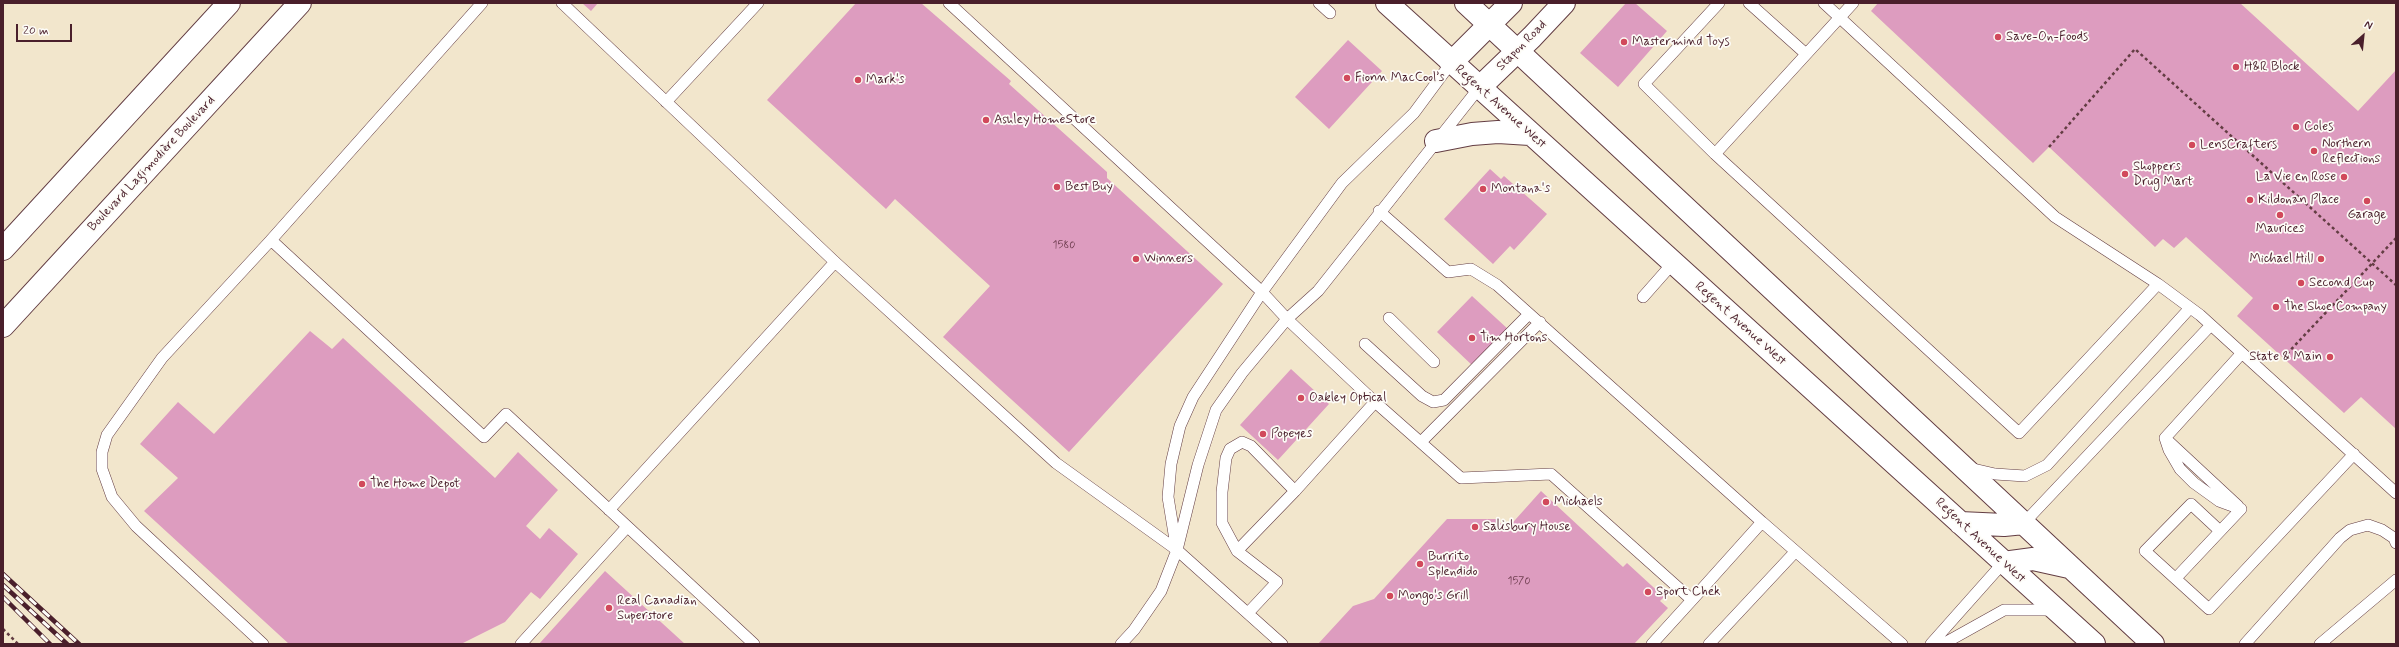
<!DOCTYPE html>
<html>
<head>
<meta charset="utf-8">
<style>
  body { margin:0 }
  #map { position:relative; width:2399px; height:647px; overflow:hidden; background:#f2e6cc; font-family:Mynerve,sans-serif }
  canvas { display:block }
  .frame { position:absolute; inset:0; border:4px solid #4a1f2b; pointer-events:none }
  .north { position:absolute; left:2343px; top:16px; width:40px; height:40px; -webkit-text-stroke:3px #fdfcf7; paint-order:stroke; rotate:27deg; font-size:11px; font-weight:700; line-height:16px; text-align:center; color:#4a1f2b }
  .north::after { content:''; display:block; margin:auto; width:14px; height:18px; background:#4a1f2b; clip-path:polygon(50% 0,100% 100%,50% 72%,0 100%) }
  .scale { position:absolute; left:16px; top:24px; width:56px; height:18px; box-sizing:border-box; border:2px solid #4a1f2b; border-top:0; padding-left:5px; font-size:12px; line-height:14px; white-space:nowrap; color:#4a1f2b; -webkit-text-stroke:3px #fdfcf7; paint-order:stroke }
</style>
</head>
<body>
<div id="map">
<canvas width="2399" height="647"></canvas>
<div class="frame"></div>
<div class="north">N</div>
<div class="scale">20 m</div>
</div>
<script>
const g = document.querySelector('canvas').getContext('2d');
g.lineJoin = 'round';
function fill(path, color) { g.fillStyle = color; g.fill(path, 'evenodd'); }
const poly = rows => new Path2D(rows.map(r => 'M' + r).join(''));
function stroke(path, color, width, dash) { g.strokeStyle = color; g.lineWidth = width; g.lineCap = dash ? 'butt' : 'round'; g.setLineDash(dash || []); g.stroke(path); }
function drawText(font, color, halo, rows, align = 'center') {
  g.font = font + ' Mynerve,sans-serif'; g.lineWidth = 3.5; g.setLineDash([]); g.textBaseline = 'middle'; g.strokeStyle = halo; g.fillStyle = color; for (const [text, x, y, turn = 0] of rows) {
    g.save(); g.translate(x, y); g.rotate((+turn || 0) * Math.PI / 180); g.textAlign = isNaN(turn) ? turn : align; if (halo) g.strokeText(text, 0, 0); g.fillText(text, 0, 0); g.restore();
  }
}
fill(poly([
  [582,3,598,3,591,11],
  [856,3,921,3,1011,81,1009,84,1107,172,1107,178,1223,284,1069,452,943,337,990,286,895,199,886,209,767,100],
  [1626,3,1635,3,1667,31,1618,87,1580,53],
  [1878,3,2240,3,2358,111,2396,70,2396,429,2361,397,2344,413,2237,316,2253,298,2186,237,2174,248,2163,239,2155,247,2049,147,2033,163,1871,11],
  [1348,40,1382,71,1329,129,1295,97],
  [1490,169,1501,179,1504,176,1547,214,1514,250,1510,246,1493,264,1444,219],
  [1472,296,1509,330,1474,367,1437,332],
  [310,331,332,349,343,338,495,478,518,452,558,490,526,526,540,539,549,528,578,554,540,599,531,592,505,622,461,644,289,644,144,511,178,478,140,444,178,402,214,434],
  [1291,369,1329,404,1278,460,1240,425],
  [1541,491,1623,567,1627,563,1664,597,1660,601,1668,608,1634,644,1318,644,1353,606,1374,599,1447,519,1496,519,1507,529],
  [605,571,685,644,539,644]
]), '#dd9cbf');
const service = poly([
  [482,3,271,240,484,437,506,414,754,644],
  [562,3,835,262,1056,463,1177,550,1282,644],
  [949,3,1262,292,1287,319,1375,402,1461,478,1551,474,1692,600,1762,522,1497,285,1471,269,1448,272,1379,211],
  [1319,3,1330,13],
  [1719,3,1644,84,1715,154,2019,433,2158,284],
  [1749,3,1806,54],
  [1824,3,2055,217,2158,284,2200,315,2396,493],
  [666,102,758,3],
  [1715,154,1853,3],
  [1643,297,1673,263],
  [1389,318,1434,362],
  [1365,344,1422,396,1433,402,1444,400,1529,314],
  [2165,438,2242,353],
  [2165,438,2169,450,2180,469,2194,483,2219,501,2241,509],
  [2167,440,2238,506],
  [1421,442,1540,322],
  [1969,468,1995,474,2025,476,2047,465,2190,308],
  [609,510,835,262],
  [1762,522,1902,644],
  [2024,523,2211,325],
  [2220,531,2191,504,2145,551,2209,609,2354,454],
  [1176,546,1168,497,1171,464,1180,426,1193,397,1262,292,1342,183,1414,113,1451,63],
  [1237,551,1295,491,1375,402],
  [2176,578,2241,509],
  [1248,613,1277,582,1237,551,1222,523,1222,492,1226,458,1230,449,1242,442,1251,446,1295,491],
  [263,644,136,526,112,497,102,469,102,452,107,435,162,358,271,240],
  [521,644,627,527],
  [1121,644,1134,630,1161,591,1177,550,1198,465,1216,410,1242,373,1287,319,1318,291,1479,88],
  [1652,644,1692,600],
  [1709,644,1795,552],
  [1931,644,2003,563],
  [1943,644,2004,610,2054,610],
  [2245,644,2340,538,2350,530,2368,525,2382,530,2394,538,2396,543],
  [2320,644,2396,580]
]);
const tertiary = poly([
  [1451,63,1511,3],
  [1479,88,1532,37,1564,3]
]);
const secondary = poly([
  [1387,3,2094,644],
  [1466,3,2153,644],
  [1436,141,1472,134,1498,132,1530,134],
  [1960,523,2004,525,2024,523],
  [2003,563,2033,559,2069,567]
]);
const primary = poly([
  [3,249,229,3],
  [3,326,300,3]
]);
stroke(service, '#633d43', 12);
stroke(tertiary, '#633d43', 24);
stroke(secondary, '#633d43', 24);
stroke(primary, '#633d43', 24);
stroke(poly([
  [2049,147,2135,49,2396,285],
  [2283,358,2396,238],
  [3,629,18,644]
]), '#633d43', 2.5, [3, 3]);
stroke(service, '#fff', 11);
stroke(tertiary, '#fff', 22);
stroke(secondary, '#fff', 22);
stroke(primary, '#fff', 22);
const rail = poly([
  [3,574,79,644],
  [3,585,67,644],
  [3,597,50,644]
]);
stroke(rail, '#4a1f2b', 4.5);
stroke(rail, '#fdfcf7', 3, [9]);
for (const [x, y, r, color] of [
  [1998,37,4,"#d1495b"],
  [1624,42,4,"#d1495b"],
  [2236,67,4,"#d1495b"],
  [1347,78,4,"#d1495b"],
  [858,80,4,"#d1495b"],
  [986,120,4,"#d1495b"],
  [2296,127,4,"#d1495b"],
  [2192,145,4,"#d1495b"],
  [2314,151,4,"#d1495b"],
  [2125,174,4,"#d1495b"],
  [2344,177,4,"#d1495b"],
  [1057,187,4,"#d1495b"],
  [1483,189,4,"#d1495b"],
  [2250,200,4,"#d1495b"],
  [2367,201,4,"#d1495b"],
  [2280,215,4,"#d1495b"],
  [1136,259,4,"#d1495b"],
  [2321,259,4,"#d1495b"],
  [2301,283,4,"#d1495b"],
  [2276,307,4,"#d1495b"],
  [1472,338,4,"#d1495b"],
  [2330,357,4,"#d1495b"],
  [1301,398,4,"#d1495b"],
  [1263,434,4,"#d1495b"],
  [362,484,4,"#d1495b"],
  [1546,502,4,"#d1495b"],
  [1475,527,4,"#d1495b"],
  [1420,564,4,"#d1495b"],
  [1648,592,4,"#d1495b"],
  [1390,596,4,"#d1495b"],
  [609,608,4,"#d1495b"]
]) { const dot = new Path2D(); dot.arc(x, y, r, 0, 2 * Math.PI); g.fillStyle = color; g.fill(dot); stroke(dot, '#fdfcf7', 1.5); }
drawText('11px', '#6f3e50', null, [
  ["1580",1064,246],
  ["1570",1519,582]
]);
drawText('13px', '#4a1f2b', '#fdfcf7', [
  ["Save-On-Foods",2006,37],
  ["Mastermind Toys",1632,42],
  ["H&R Block",2244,67],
  ["Fionn MacCool’s",1355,78],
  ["Mark's",866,80],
  ["Ashley HomeStore",994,120],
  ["Coles",2304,127],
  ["Northern",2322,144],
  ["Reflections",2322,159],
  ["LensCrafters",2200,145],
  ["Shoppers",2133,167],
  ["Drug Mart",2133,182],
  ["La Vie en Rose",2336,177,"right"],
  ["Best Buy",1065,187],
  ["Montana's",1491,189],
  ["Kildonan Place",2258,200],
  ["Garage",2367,215,"center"],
  ["Maurices",2280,229,"center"],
  ["Winners",1144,259],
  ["Michael Hill",2313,259,"right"],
  ["Second Cup",2309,283],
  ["The Shoe Company",2284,307],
  ["Tim Hortons",1480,338],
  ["State & Main",2322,357,"right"],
  ["Oakley Optical",1309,398],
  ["Popeyes",1271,434],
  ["The Home Depot",370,484],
  ["Michaels",1554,502],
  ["Salisbury House",1483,527],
  ["Burrito",1428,557],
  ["Splendido",1428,572],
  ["Sport Chek",1656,592],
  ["Mongo's Grill",1398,596],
  ["Real Canadian",617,601],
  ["Superstore",617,616]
], 'left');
drawText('13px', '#4a1f2b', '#fdfcf7', [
  ["Stapon Road",1522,46,-45],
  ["Regent Avenue West",1500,107,42],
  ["Boulevard Lagimodière Boulevard",152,164,-47],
  ["Regent Avenue West",1740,324,42],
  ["Regent Avenue West",1980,541,43]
]);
</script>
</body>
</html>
